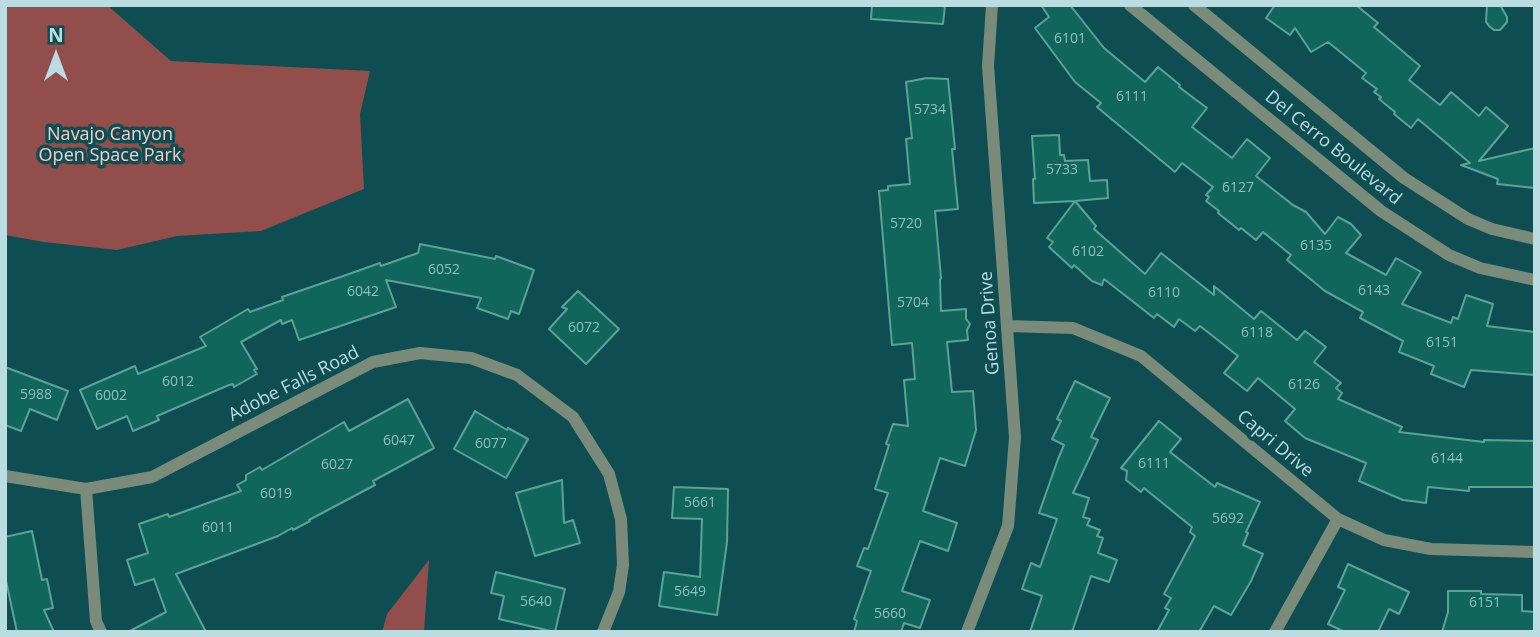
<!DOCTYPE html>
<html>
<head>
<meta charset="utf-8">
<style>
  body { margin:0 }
  #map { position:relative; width:1540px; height:637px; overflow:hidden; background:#0e4e53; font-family:"Open Sans",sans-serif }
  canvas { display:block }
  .frame { position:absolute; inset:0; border:7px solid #b9dde0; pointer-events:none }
  .north { position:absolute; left:21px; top:21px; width:70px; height:70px; -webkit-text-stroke:5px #0e4e53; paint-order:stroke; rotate:0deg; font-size:19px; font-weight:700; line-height:28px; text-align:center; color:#b9dde0 }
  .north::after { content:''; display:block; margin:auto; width:24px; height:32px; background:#b9dde0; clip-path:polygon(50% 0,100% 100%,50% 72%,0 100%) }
</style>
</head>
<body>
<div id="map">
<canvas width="1540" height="637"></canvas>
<div class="frame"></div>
<div class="north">N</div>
</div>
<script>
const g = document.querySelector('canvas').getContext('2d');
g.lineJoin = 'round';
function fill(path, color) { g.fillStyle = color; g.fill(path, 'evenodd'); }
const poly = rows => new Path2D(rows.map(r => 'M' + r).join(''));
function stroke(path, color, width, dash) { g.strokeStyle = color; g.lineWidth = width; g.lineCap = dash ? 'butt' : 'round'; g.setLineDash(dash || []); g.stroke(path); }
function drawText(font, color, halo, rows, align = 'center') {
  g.font = font + ' "Open Sans",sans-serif'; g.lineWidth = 7; g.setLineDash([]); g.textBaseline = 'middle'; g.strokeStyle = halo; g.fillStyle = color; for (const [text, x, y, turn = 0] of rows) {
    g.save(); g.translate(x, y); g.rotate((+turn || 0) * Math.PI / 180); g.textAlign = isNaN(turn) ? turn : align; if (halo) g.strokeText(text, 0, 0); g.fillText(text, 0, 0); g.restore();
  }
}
fill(poly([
  [5,5,107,5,171,61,370,71,360,114,364,189,261,231,177,236,117,250,44,242,5,235],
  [429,560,424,632,382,632,387,614]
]), '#914e4b');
const building = poly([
  [872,5,945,5,943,24,871,19,872,5],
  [1041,5,1070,5,1104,48,1145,82,1158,67,1180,85,1179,87,1207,108,1192,127,1232,158,1247,139,1270,158,1256,176,1293,205,1306,212,1325,234,1338,217,1351,224,1361,235,1346,253,1386,275,1396,258,1421,272,1402,304,1451,323,1453,317,1458,319,1466,295,1493,304,1487,326,1535,332,1535,375,1471,370,1464,387,1431,374,1434,366,1399,352,1403,341,1360,318,1363,312,1325,291,1287,260,1291,255,1263,232,1256,240,1241,228,1239,230,1218,213,1219,211,1206,201,1209,197,1206,195,1213,187,1182,163,1175,172,1097,107,1101,103,1075,82,1035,28,1049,17,1041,5],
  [1275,5,1356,5,1378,23,1374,27,1420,66,1409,80,1440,105,1451,92,1479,116,1486,107,1508,126,1479,161,1535,148,1535,188,1497,184,1498,179,1461,165,1470,163,1418,119,1411,128,1394,114,1395,112,1379,99,1381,97,1374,92,1377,89,1362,78,1366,73,1328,42,1311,52,1295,28,1290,35,1266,18,1275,5],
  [1487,5,1500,5,1507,17,1507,22,1500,30,1494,30,1489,26,1486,22,1487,5],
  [927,78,948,79,955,149,952,149,958,209,935,211,941,278,940,280,941,311,966,309,966,319,970,324,967,330,968,340,947,342,952,392,973,391,976,430,965,466,940,458,923,511,957,523,948,551,920,541,902,591,930,600,920,628,904,623,901,632,854,632,857,621,854,619,871,571,857,566,864,548,868,549,888,493,875,489,889,445,886,444,893,424,908,426,904,380,915,379,912,343,892,345,879,191,888,190,888,186,910,184,906,139,912,138,906,82,927,78],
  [1059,135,1060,155,1064,155,1065,161,1088,160,1090,181,1107,180,1108,198,1075,201,1096,226,1094,229,1145,274,1161,253,1214,295,1214,286,1254,319,1261,311,1297,340,1305,331,1326,347,1314,362,1341,383,1336,388,1342,393,1338,399,1402,427,1399,432,1484,442,1484,440,1535,441,1535,487,1469,487,1469,491,1428,487,1426,503,1403,500,1359,481,1366,463,1305,438,1285,421,1295,409,1258,378,1247,391,1224,373,1238,356,1200,326,1195,331,1179,319,1174,327,1157,314,1154,318,1104,279,1102,285,1092,281,1074,265,1072,268,1049,247,1053,242,1047,238,1075,201,1034,203,1033,179,1035,179,1032,136,1059,135],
  [420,244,495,259,496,256,534,270,519,314,511,311,508,319,477,308,481,298,386,280,396,307,299,340,292,320,282,324,281,320,241,342,257,369,254,370,257,374,234,387,233,384,229,385,157,416,159,420,133,431,127,416,97,429,80,390,135,366,138,374,206,346,200,337,248,309,250,312,283,300,282,297,349,274,380,263,381,266,418,253,420,244],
  [578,291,619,329,586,364,549,329,567,309,562,307,578,291],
  [5,367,68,391,57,420,30,409,21,431,5,425,5,367],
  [1075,381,1110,398,1091,437,1098,440,1073,493,1089,498,1083,517,1090,519,1087,525,1100,530,1097,536,1103,538,1098,553,1117,560,1109,582,1091,576,1072,632,1030,632,1042,596,1022,589,1031,563,1040,567,1057,519,1039,513,1058,459,1064,445,1052,439,1061,421,1057,419,1075,381],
  [408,399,434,448,373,481,375,485,309,520,310,521,293,530,292,528,278,536,176,574,206,632,128,632,166,612,154,579,135,585,127,560,148,553,139,524,168,514,169,517,241,491,237,485,246,480,246,475,260,467,262,470,344,422,349,431,408,399],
  [475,411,507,430,508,428,528,439,506,478,454,449,475,411],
  [1159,421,1181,439,1170,452,1215,487,1217,483,1260,502,1246,532,1248,533,1243,545,1263,554,1251,581,1231,615,1214,606,1199,632,1157,632,1169,610,1165,608,1171,598,1164,594,1195,536,1190,532,1192,527,1144,488,1141,492,1126,480,1127,471,1121,468,1159,421],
  [562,480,564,523,573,520,580,543,535,556,516,493,562,480],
  [674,487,728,489,727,542,717,615,659,606,664,572,700,577,702,519,672,518,674,487],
  [32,531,42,580,47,579,53,608,44,610,54,632,17,632,5,576,5,537,32,531],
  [1348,564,1409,592,1399,614,1389,609,1378,632,1345,632,1328,624,1345,590,1338,587,1348,564],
  [496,572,565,589,555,632,499,619,504,596,491,593,496,572],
  [1448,591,1481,591,1481,594,1522,595,1522,611,1535,612,1535,632,1442,632,1448,612,1448,591]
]);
fill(building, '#11665c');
stroke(building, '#59a397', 2);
stroke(poly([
  [1130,5,1381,211,1449,255,1480,268,1535,280],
  [1194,5,1404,178,1468,219,1492,229,1535,239],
  [1008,326,1073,328,1141,356,1338,519,1384,540,1431,549,1535,552],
  [5,476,86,489,152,477,373,362,420,353,471,358,517,375,573,417,609,474,621,519,623,565,619,592,603,632],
  [86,489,96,621,101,632],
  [967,632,1008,526,1015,437,988,66,992,5],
  [1275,632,1338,519]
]), '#7a8b79', 12);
drawText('14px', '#8fbfbf', null, [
  ["6101",1070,39],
  ["6111",1132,97],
  ["5734",930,110],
  ["5733",1062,170],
  ["6127",1238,188],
  ["5720",906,224],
  ["6135",1316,246],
  ["6102",1088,252],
  ["6052",444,270],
  ["6143",1374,291],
  ["6042",363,292],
  ["6110",1164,293],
  ["5704",913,303],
  ["6072",584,328],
  ["6118",1257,333],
  ["6151",1442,343],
  ["6012",178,382],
  ["6126",1304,385],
  ["5988",36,395],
  ["6002",111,396],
  ["6047",399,441],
  ["6077",491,444],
  ["6144",1447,459],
  ["6111",1154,464],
  ["6027",337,465],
  ["6019",276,494],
  ["5661",700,503],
  ["5692",1228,519],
  ["6011",218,528],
  ["5649",690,592],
  ["5640",536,602],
  ["6151",1485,603],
  ["5660",890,614]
]);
drawText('18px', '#f7cbc8', '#0e4e53', [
  ["Navajo Canyon",110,135],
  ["Open Space Park",110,156]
]);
drawText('18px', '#b9dde0', '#0e4e53', [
  ["Del Cerro Boulevard",1333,148,39],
  ["Genoa Drive",990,323,-94],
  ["Adobe Falls Road",294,384,-27],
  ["Capri Drive",1275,444,40]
]);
</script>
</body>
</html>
